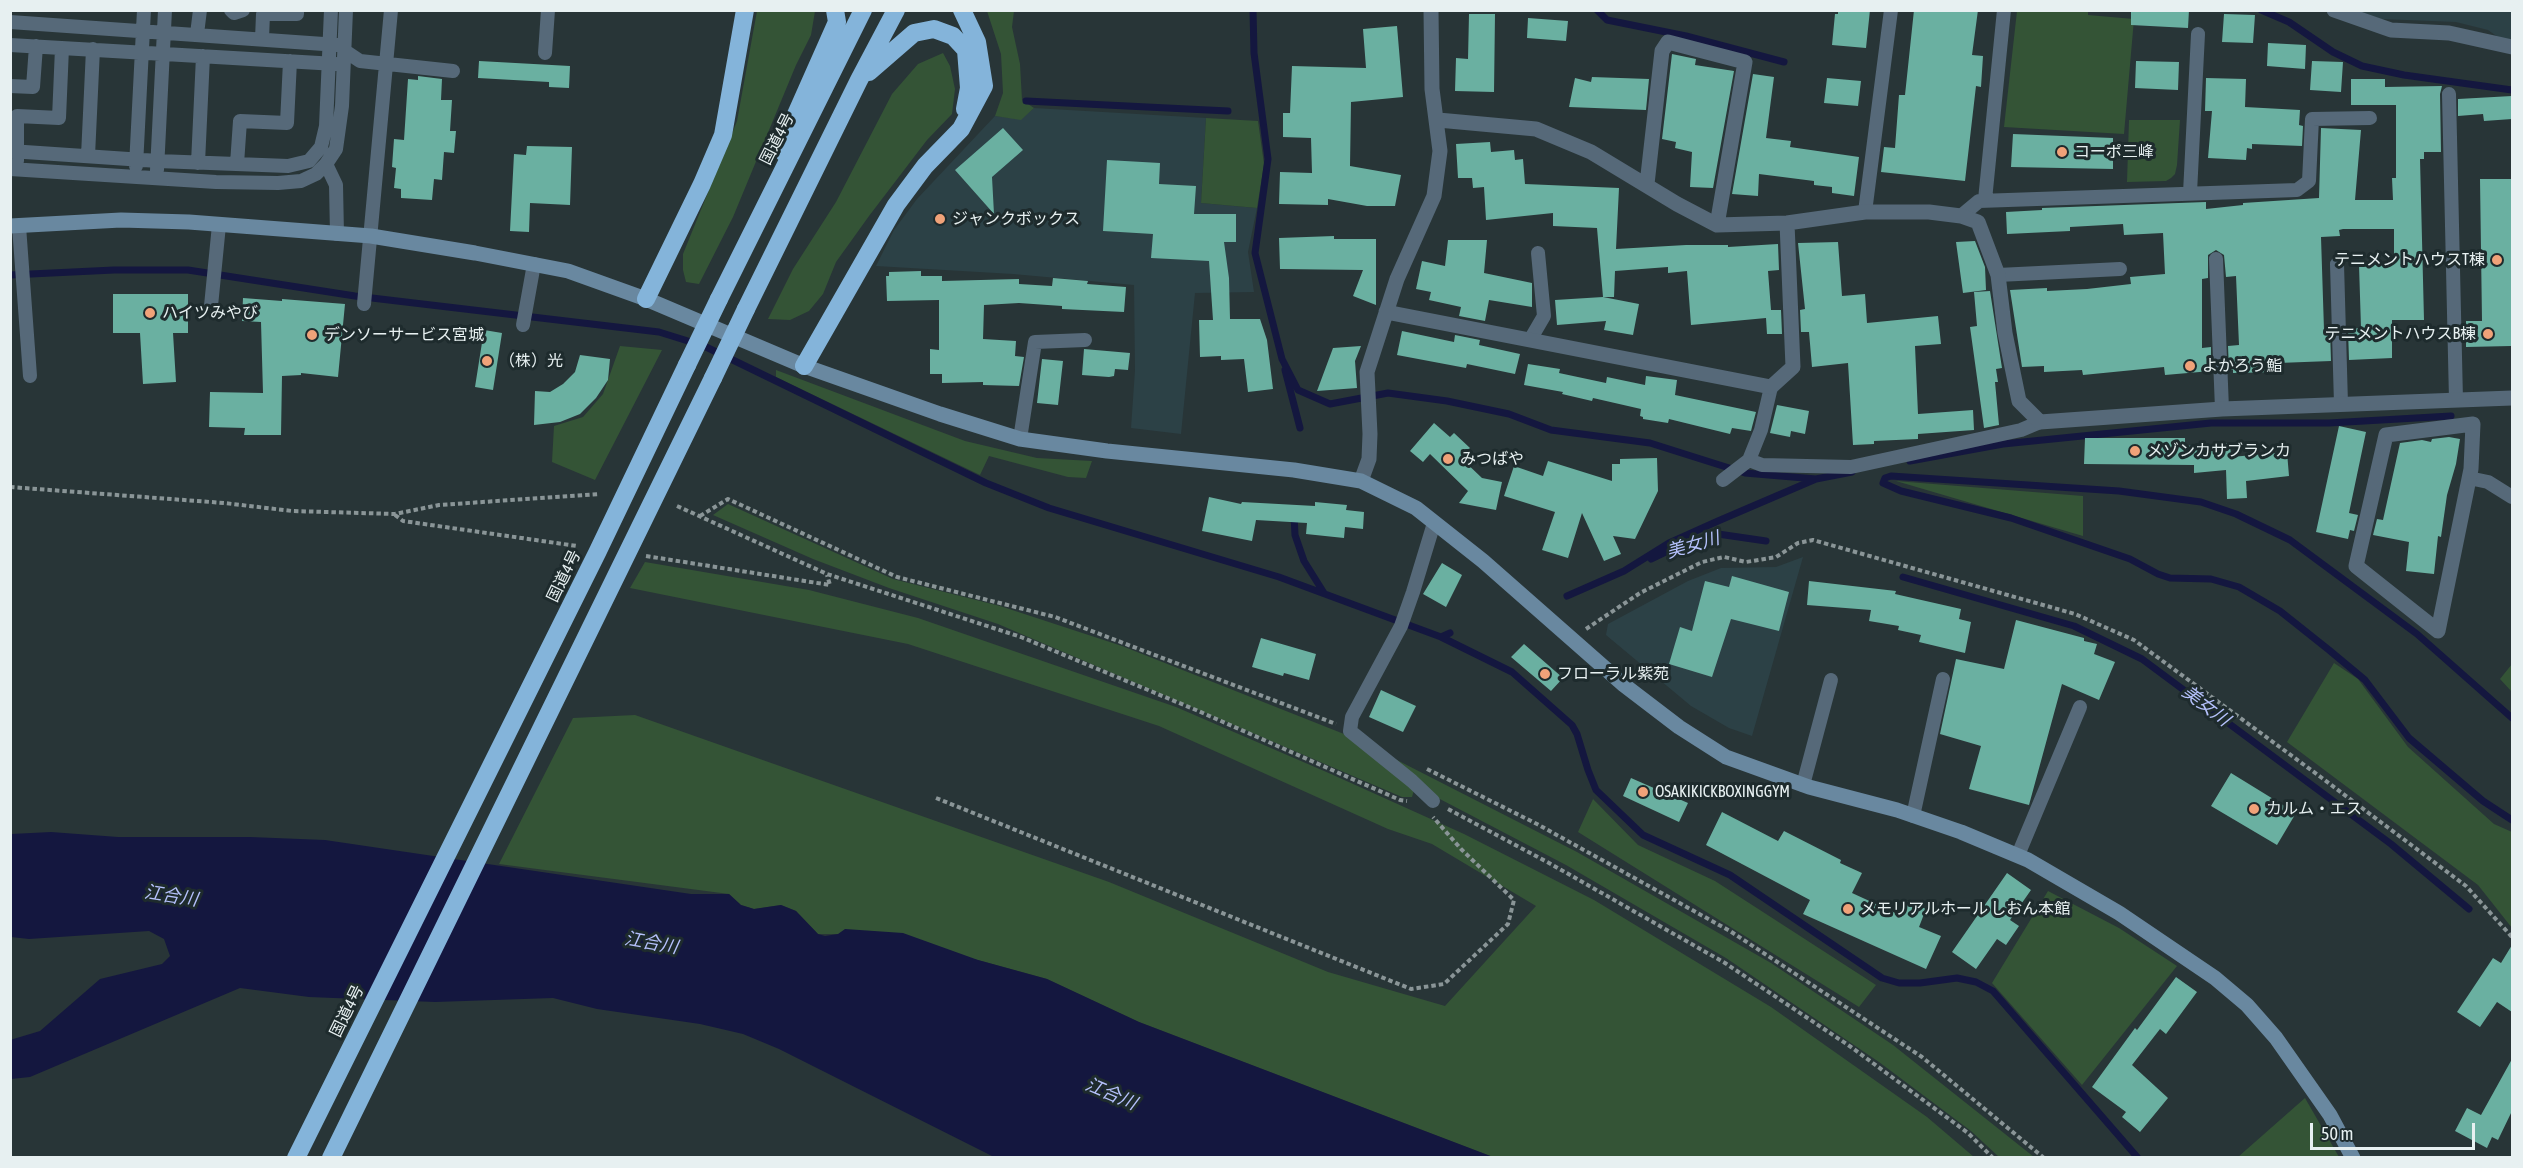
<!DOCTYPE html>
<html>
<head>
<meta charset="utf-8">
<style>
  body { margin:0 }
  #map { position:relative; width:2523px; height:1168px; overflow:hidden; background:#283537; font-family:"Asap Condensed",sans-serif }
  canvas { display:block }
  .frame { position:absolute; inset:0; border:12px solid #e7f0f1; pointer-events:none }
  .scale { position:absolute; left:2310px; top:1123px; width:165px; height:27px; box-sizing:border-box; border:3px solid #e7f0f1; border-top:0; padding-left:8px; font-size:18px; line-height:21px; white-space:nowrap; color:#e7f0f1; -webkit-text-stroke:4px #1e2b2d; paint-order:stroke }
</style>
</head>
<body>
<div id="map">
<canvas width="2523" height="1168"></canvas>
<div class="frame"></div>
<div class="scale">50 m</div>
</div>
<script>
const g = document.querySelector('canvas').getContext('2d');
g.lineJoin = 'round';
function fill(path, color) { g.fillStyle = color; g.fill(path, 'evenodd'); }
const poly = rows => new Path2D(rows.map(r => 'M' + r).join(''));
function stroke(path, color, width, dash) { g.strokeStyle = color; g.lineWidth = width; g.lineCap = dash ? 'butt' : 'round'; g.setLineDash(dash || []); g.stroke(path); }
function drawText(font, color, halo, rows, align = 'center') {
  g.font = font + ' "Asap Condensed","Noto Sans JP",sans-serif'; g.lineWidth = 6; g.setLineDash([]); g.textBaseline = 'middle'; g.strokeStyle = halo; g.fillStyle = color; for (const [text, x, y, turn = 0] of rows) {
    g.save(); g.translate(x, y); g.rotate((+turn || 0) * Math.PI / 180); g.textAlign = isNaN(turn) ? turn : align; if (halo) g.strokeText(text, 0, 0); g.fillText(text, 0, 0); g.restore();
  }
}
fill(poly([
  [2359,11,2512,11,2512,47,2488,30,2456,22,2381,19],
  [1034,108,1206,118,1201,203,1257,208,1248,252,1254,292,1195,293,1181,434,1131,428,1135,370,1134,285,1013,274,876,266,894,230,917,199,995,116,1021,119],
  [1803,557,1752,736,1729,728,1691,706,1606,635,1608,624,1688,581,1721,568,1776,567]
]), '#2c4146');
fill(poly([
  [757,11,815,11,811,35,796,65,733,217,699,284,686,282,683,270,683,254,737,121],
  [987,11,1014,11,1012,27,1020,64,1022,100,1034,108,1021,120,995,116,1003,93,1001,54],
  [2017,11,2088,11,2088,15,2134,19,2124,134,2004,127],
  [943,53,950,66,955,89,952,114,927,140,869,216,836,262,823,294,809,311,790,320,768,319,793,269,836,202,892,94,918,64],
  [1206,118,1258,121,1264,164,1257,208,1201,203],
  [2129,120,2180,120,2177,165,2175,174,2171,178,2166,181,2127,182],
  [620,346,662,350,595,480,552,462,554,426,583,417,603,394],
  [776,370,965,441,1037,458,1092,461,1086,478,1068,477,989,456,980,475,776,377],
  [1896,481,2083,496,2083,536],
  [728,504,893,579,1000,606,1122,646,1344,734,1414,790,1412,797,1402,797,998,624,889,588,813,559,713,515],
  [645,562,809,590,918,618,1176,707,1331,774,1464,834,1594,900,1771,1007,1927,1117,1974,1157,1493,1157,1139,1022,1047,979,978,960,838,934,818,934,796,911,781,905,754,909,741,905,729,894,499,864,573,718,635,715,1109,882,1328,972,1445,1006,1536,906,1432,844,1388,829,1159,726,908,644,630,588],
  [2334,663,2358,679,2408,747,2494,824,2512,832,2512,928,2478,885,2287,742],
  [2512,664,2512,692,2500,679],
  [1393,758,1577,852,1771,963,1893,1045,2034,1157,1999,1157,1971,1131,1879,1062,1726,958,1566,865,1436,797],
  [1593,799,1638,845,1715,881,1876,985,1859,1007,1578,832],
  [2048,891,2119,928,2177,966,2082,1085,1992,983],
  [2305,1098,2339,1157,2238,1157]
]), '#345436');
fill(poly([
  [51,832,118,837,250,837,325,840,691,894,729,894,741,905,754,909,781,905,796,911,818,934,825,936,838,934,845,929,903,933,978,960,1047,979,1139,1022,1493,1157,994,1157,779,1049,743,1034,700,1024,597,1009,553,998,435,1002,309,997,240,988,30,1077,11,1079,10,1040,40,1031,100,979,162,964,170,956,164,939,149,931,29,939,11,937,11,834]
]), '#14173f');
stroke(poly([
  [1253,10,1254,53,1268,159,1255,253,1282,359,1298,390,1330,404,1388,393,1447,401,1509,414,1551,430,1650,443,1745,473,1816,479],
  [1597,10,1607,20,1686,36,1784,62],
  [2261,10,2289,22,2333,52,2362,66,2404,75,2512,90],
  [1026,101,1228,111],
  [10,275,114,270,188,270,355,296,659,332,704,346,986,483,1049,508,1279,577,1441,637,1450,633],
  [1285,370,1300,428],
  [1910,461,2003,444,2211,423,2329,423,2451,416],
  [1294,515,1295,535,1304,561,1324,593],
  [1651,559,1676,547,1718,534,1766,541],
  [1903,577,2074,626,2142,659,2391,844,2469,909],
  [1567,596,1624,571,1669,543,1718,521,1816,479,1852,472],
  [1441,637,1512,672,1572,725,1577,734,1588,770,1596,790,1643,835,1730,875,1882,978,1899,983,1920,983,1957,978,1976,982,1993,991,2138,1158],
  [2512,718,2417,634,2290,540,2236,514,2201,502,2119,491,1891,476,1885,478,1883,483,1901,491,2011,518,2130,559,2158,574,2170,578,2211,579,2239,587,2280,611,2329,650,2365,680,2409,738,2483,801,2512,820]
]), '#14173f', 7);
fill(poly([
  [1838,10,1870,10,1866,48,1832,45,1835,14,1838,14],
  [1914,10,1978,10,1972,55,1983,56,1981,87,1976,86,1965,181,1881,172,1884,147,1895,148,1899,95,1905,95],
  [2131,10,2189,10,2188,28,2131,25],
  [1469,14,1495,14,1494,92,1455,91,1456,58,1468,59],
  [2224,14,2255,15,2253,43,2222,42],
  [1528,18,1568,21,1566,41,1527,38],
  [1397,26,1403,97,1351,102,1350,166,1401,175,1395,206,1367,206,1328,199,1328,205,1279,204,1280,172,1312,173,1311,138,1283,137,1283,113,1290,113,1292,66,1366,68,1363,29],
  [2268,43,2306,45,2305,69,2267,66],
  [1672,54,1696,59,1695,65,1734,71,1713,188,1690,187,1692,152,1675,148,1676,142,1662,139],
  [479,61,570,66,569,88,549,87,549,82,478,78],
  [2136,61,2179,62,2178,90,2135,88],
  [2312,61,2343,62,2341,92,2310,90],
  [1753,74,1774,77,1766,138,1791,141,1790,147,1859,157,1854,196,1832,193,1832,187,1814,185,1814,181,1759,174,1758,196,1732,194],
  [418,76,442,79,441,100,452,100,450,131,456,131,454,153,444,152,442,180,434,179,432,200,401,198,401,189,394,188,396,168,392,167,394,139,404,140,408,79,418,80],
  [1592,77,1649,79,1646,110,1569,107,1575,78,1591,82],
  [1827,78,1861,81,1858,106,1824,103],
  [2206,78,2246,79,2245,107,2300,110,2299,125,2303,126,2302,146,2252,144,2252,149,2247,148,2246,160,2208,158,2212,111,2205,111],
  [2351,79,2385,79,2385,87,2442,86,2440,94,2441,152,2424,152,2424,159,2420,159,2424,320,2392,320,2392,358,2349,360,2348,329,2361,328,2359,265,2394,264,2394,229,2343,229,2339,230,2340,236,2321,237,2324,330,2330,330,2331,361,2278,363,2278,372,2233,373,2233,370,2229,370,2228,346,2239,345,2236,276,2226,277,2224,255,2216,250,2208,255,2208,278,2202,279,2202,348,2211,347,2211,371,2165,375,2164,367,2083,375,2082,370,2044,372,2044,366,2022,367,2010,290,2047,288,2047,291,2087,289,2131,284,2130,277,2165,274,2163,233,2124,235,2123,224,2070,227,2070,231,2007,234,2006,212,2042,210,2042,208,2206,202,2206,209,2243,205,2243,203,2319,198,2321,128,2361,130,2355,200,2393,200,2392,178,2396,178,2396,105,2351,105],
  [2512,96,2512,119,2484,121,2483,114,2458,116,2458,99],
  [1003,128,1023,150,992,177,994,214,955,170],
  [2013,134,2113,138,2113,169,2011,167],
  [1490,142,1491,152,1514,150,1515,160,1523,159,1525,184,1619,188,1616,249,1686,245,1728,245,1728,247,1778,244,1779,270,1768,271,1771,310,1781,310,1782,334,1767,334,1766,318,1691,325,1687,271,1668,273,1668,267,1615,271,1614,297,1603,297,1639,304,1633,335,1604,330,1606,321,1557,325,1555,300,1603,297,1597,228,1553,226,1553,213,1486,220,1484,187,1473,188,1472,178,1458,178,1456,144],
  [527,146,572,147,570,205,530,203,529,232,510,231,514,154,526,155],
  [1107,160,1160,163,1159,184,1196,186,1194,214,1236,214,1236,242,1224,242,1229,278,1230,319,1260,319,1267,340,1273,389,1248,392,1244,359,1221,360,1221,356,1200,357,1199,320,1213,320,1209,261,1151,258,1153,234,1103,231],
  [2480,179,2512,179,2511,346,2466,347,2466,321,2482,321],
  [1334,236,1334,239,1376,239,1376,305,1353,296,1363,270,1280,269,1279,238],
  [1448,240,1487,240,1484,273,1532,283,1532,307,1489,300,1485,321,1459,316,1461,307,1429,300,1431,292,1416,289,1422,261,1445,266],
  [1975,241,1985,267,1986,290,1963,293,1956,242],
  [1838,242,1842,296,1865,294,1867,323,1938,316,1941,344,1915,346,1918,414,1973,410,1974,430,1918,434,1918,439,1874,441,1874,444,1853,445,1848,363,1812,367,1809,332,1801,332,1800,310,1805,309,1798,243],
  [921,271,921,276,942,276,942,281,1019,279,1019,284,1052,286,1053,278,1088,281,1087,284,1126,287,1124,312,1062,309,1062,306,1019,303,984,305,983,339,1016,341,1015,356,1024,357,1019,386,983,385,983,382,942,383,942,374,930,374,930,349,939,350,939,300,887,301,886,276,889,276,889,272],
  [1990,291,2002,368,1996,369,1998,382,1995,382,1999,425,1984,428,1970,327,1977,326,1974,292],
  [113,294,188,294,188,333,173,333,176,382,143,384,140,333,113,333],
  [243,298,282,301,282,299,345,304,338,377,301,373,301,375,282,376,281,435,244,435,245,428,209,427,210,392,263,393,261,322,242,321],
  [484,330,502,333,493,390,475,387],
  [1402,331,1454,342,1455,335,1480,340,1479,345,1520,354,1515,374,1467,364,1466,368,1397,355],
  [1361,346,1355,361,1357,388,1317,391,1333,348],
  [1084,349,1130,353,1128,370,1115,369,1114,376,1109,377,1082,375],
  [580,355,610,359,608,380,596,398,580,414,560,422,534,425,535,391,550,392,563,384,575,372],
  [1042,359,1063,361,1058,405,1037,403],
  [1528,364,1560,369,1559,373,1606,383,1607,377,1645,385,1646,376,1677,380,1675,395,1756,412,1752,427,1751,431,1732,428,1730,434,1669,419,1668,423,1643,419,1643,417,1640,416,1641,409,1593,398,1592,401,1562,394,1563,392,1524,385],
  [1777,405,1809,411,1805,434,1791,431,1790,437,1770,433],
  [1434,423,1450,437,1454,433,1470,448,1461,458,1482,478,1502,482,1496,510,1459,503,1468,491,1430,454,1423,462,1410,451],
  [2339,426,2366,432,2349,513,2358,515,2354,531,2350,530,2348,539,2316,532],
  [2449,437,2460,439,2456,464,2447,495,2441,537,2438,536,2434,574,2406,571,2409,542,2373,535,2377,519,2383,520,2400,443,2422,440,2431,442,2432,439],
  [2085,438,2185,438,2185,446,2230,443,2231,457,2287,452,2289,476,2246,481,2247,498,2227,499,2226,470,2194,473,2194,465,2084,464],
  [1657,458,1658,491,1635,539,1613,536,1621,554,1604,561,1582,513,1568,558,1542,550,1555,512,1504,496,1514,466,1543,476,1548,461,1612,481,1612,464,1620,464,1620,459],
  [1209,497,1241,504,1242,502,1315,506,1315,502,1347,505,1346,510,1364,512,1363,529,1345,527,1344,538,1306,534,1307,523,1256,520,1252,541,1202,531],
  [1442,563,1462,575,1446,607,1423,594],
  [1732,576,1789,592,1779,631,1731,619,1712,677,1669,664,1680,627,1692,631,1705,581,1729,587],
  [1809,581,1896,591,1895,594,1961,609,1959,619,1971,622,1965,653,1919,642,1921,635,1898,630,1899,626,1869,621,1871,610,1807,605],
  [2016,620,2084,638,2084,641,2097,644,2094,654,2115,662,2099,700,2062,684,2029,805,1969,789,1981,746,1940,734,1956,659,2004,669],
  [1261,638,1316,654,1309,680,1284,673,1283,676,1252,667],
  [1524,644,1563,678,1551,691,1511,657],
  [1381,690,1416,706,1403,732,1369,717],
  [2231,773,2296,813,2277,845,2211,806],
  [1631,778,1688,803,1679,822,1623,796],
  [1722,812,1778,841,1784,831,1841,860,1840,863,1862,873,1852,893,1900,915,1907,901,1926,909,1919,927,1941,936,1926,969,1803,914,1810,900,1706,845],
  [2007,873,2031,890,2010,920,2019,926,2006,945,1997,939,1976,969,1952,952],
  [2512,945,2512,1012,2497,1002,2480,1027,2457,1012,2493,958,2501,963],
  [2176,977,2197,992,2166,1034,2160,1029,2132,1065,2168,1098,2140,1132,2122,1117,2126,1112,2092,1087,2135,1028,2137,1030],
  [2512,1059,2512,1111,2498,1140,2492,1137,2487,1148,2455,1131,2467,1108,2481,1115]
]), '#6ab0a1');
stroke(poly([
  [10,487,224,503,292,511,395,514,439,505,599,494],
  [677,506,827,574,1021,637,1196,710,1400,800,1407,801],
  [395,515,403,521,577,546],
  [700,516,728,499,897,577,1055,617,1336,724],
  [646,556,830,585,827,575],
  [1586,629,1640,593,1702,562,1724,557,1746,562,1776,557,1798,543,1813,540,2075,614,2134,640,2322,778,2466,886,2512,937],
  [1427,769,1537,824,1730,931,1922,1057,2044,1158],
  [936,798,1411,989,1444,984,1508,924,1514,900,1461,849,1433,817],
  [1448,809,1549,863,1725,963,1851,1047,1968,1133,1993,1158]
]), '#8a9597', 4, [4.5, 3]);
stroke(poly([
  [231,10,234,13,243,10],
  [10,22,338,45],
  [197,34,200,10],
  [262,39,263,14,297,14,297,10],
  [10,45,336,64],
  [345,51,360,61,453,71],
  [545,53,548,10],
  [10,86,33,87,36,46],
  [2449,94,2456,400],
  [10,151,158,161,288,166,309,161,321,147,326,126,331,10],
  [88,156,93,49],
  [17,161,17,116,59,118,62,48],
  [198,163,203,56],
  [237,164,240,121,287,123,290,61],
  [326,164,336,185,337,234],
  [136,166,144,10],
  [10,169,216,182,278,183,301,181,316,174,326,164,336,149,342,106,346,10],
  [157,170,165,10],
  [2190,193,2198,34],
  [1985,200,2004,10],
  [1865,212,1891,10],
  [1961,216,1979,201,2297,190,2309,181,2312,119,2370,118],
  [19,226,30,376],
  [2216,259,2222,409],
  [2337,264,2341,404],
  [1998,275,2120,269],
  [364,304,391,10],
  [211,306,219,225],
  [523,325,534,264],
  [1530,340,1544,316,1538,253],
  [1020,439,1035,342,1085,340],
  [1749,460,1762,465,1851,467,2021,430,2040,422],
  [2469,478,2488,482,2512,497],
  [1723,480,1749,460,1761,430,1771,387],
  [1803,785,1831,680],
  [1433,801,1412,781,1350,731,1352,717,1401,626,1413,592,1434,523],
  [1913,816,1943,679],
  [2018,855,2080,707]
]), '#566979', 14);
stroke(poly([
  [2334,10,2391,30,2449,33,2512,47],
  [1438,120,1536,129,1591,152,1677,204,1717,225,1787,223,1865,212,1929,212,1961,216,1978,222,1998,275,2005,333,2019,401,2040,422,2222,409,2512,398],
  [1647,184,1662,51,1668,42,1745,62,1717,225],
  [1386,312,1771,387,1793,367,1787,223],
  [2473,424,2471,469,2438,631,2356,566,2386,435,2473,424],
  [1361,481,1369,459,1370,434,1367,372,1397,279,1434,196,1440,151,1432,89,1431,10]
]), '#566979', 15);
stroke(poly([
  [10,226,121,220,189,222,371,236,475,253,568,271,646,299,804,366,940,414,1020,439,1107,451,1294,470,1361,481,1416,508,1483,561,1624,685,1679,727,1726,757,1809,787,1897,810,1961,832,2028,860,2119,913,2215,978,2247,1005,2276,1038,2330,1115,2353,1158]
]), '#6988a0', 15);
stroke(poly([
  [869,72,914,33,934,29,953,36,966,50,969,88,965,109],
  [784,153,790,128,837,22,835,10],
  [646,299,702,184,723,135,745,10],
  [719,299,863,10],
  [746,309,859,80,896,10],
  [804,366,896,205,925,166,961,129,984,86,977,42,962,10],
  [296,1158,597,553,687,365],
  [331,1158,713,378]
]), '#84b4da', 18);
stroke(poly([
  [687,365,719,299],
  [713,378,746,309]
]), '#84b4da', 18);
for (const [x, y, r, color] of [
  [2062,152,6,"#f0a279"],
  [940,219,6,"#f0a279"],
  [2497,260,6,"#f0a279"],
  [150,313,6,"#f0a279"],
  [2488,334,6,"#f0a279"],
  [312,335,6,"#f0a279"],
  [487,361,6,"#f0a279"],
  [2190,366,6,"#f0a279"],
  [2135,451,6,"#f0a279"],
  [1448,459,6,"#f0a279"],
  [1545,674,6,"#f0a279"],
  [1643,792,6,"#f0a279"],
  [2254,809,6,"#f0a279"],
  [1848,909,6,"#f0a279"]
]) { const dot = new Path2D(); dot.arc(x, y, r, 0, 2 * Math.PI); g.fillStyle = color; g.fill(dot); stroke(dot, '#1e2b2d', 2); }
drawText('16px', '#e7f0f1', '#1e2b2d', [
  ["国道4号",777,139,-63],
  ["国道4号",564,576,-64],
  ["国道4号",347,1011,-64]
]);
drawText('16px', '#e7f0f1', '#1e2b2d', [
  ["コーポ三峰",2074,152],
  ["ジャンクボックス",952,219],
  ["テニメントハウスT棟",2485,260,"right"],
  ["ハイツみやび",162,313],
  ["テニメントハウスB棟",2476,334,"right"],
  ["デンソーサービス宮城",324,335],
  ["（株）光",499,361],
  ["よかろう鮨",2202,366],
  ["メゾンカサブランカ",2147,451],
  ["みつばや",1460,459],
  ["フローラル紫苑",1557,674],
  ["OSAKIKICKBOXINGGYM",1655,792],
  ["カルム・エス",2266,809],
  ["メモリアルホール しおん本館",1860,909]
], 'left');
drawText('italic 18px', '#b5c1fc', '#1e2b2d', [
  ["美女川",1693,545,-16],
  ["美女川",2206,706,37],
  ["江合川",171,896,9],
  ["江合川",651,943,10],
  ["江合川",1111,1094,23]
]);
</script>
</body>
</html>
